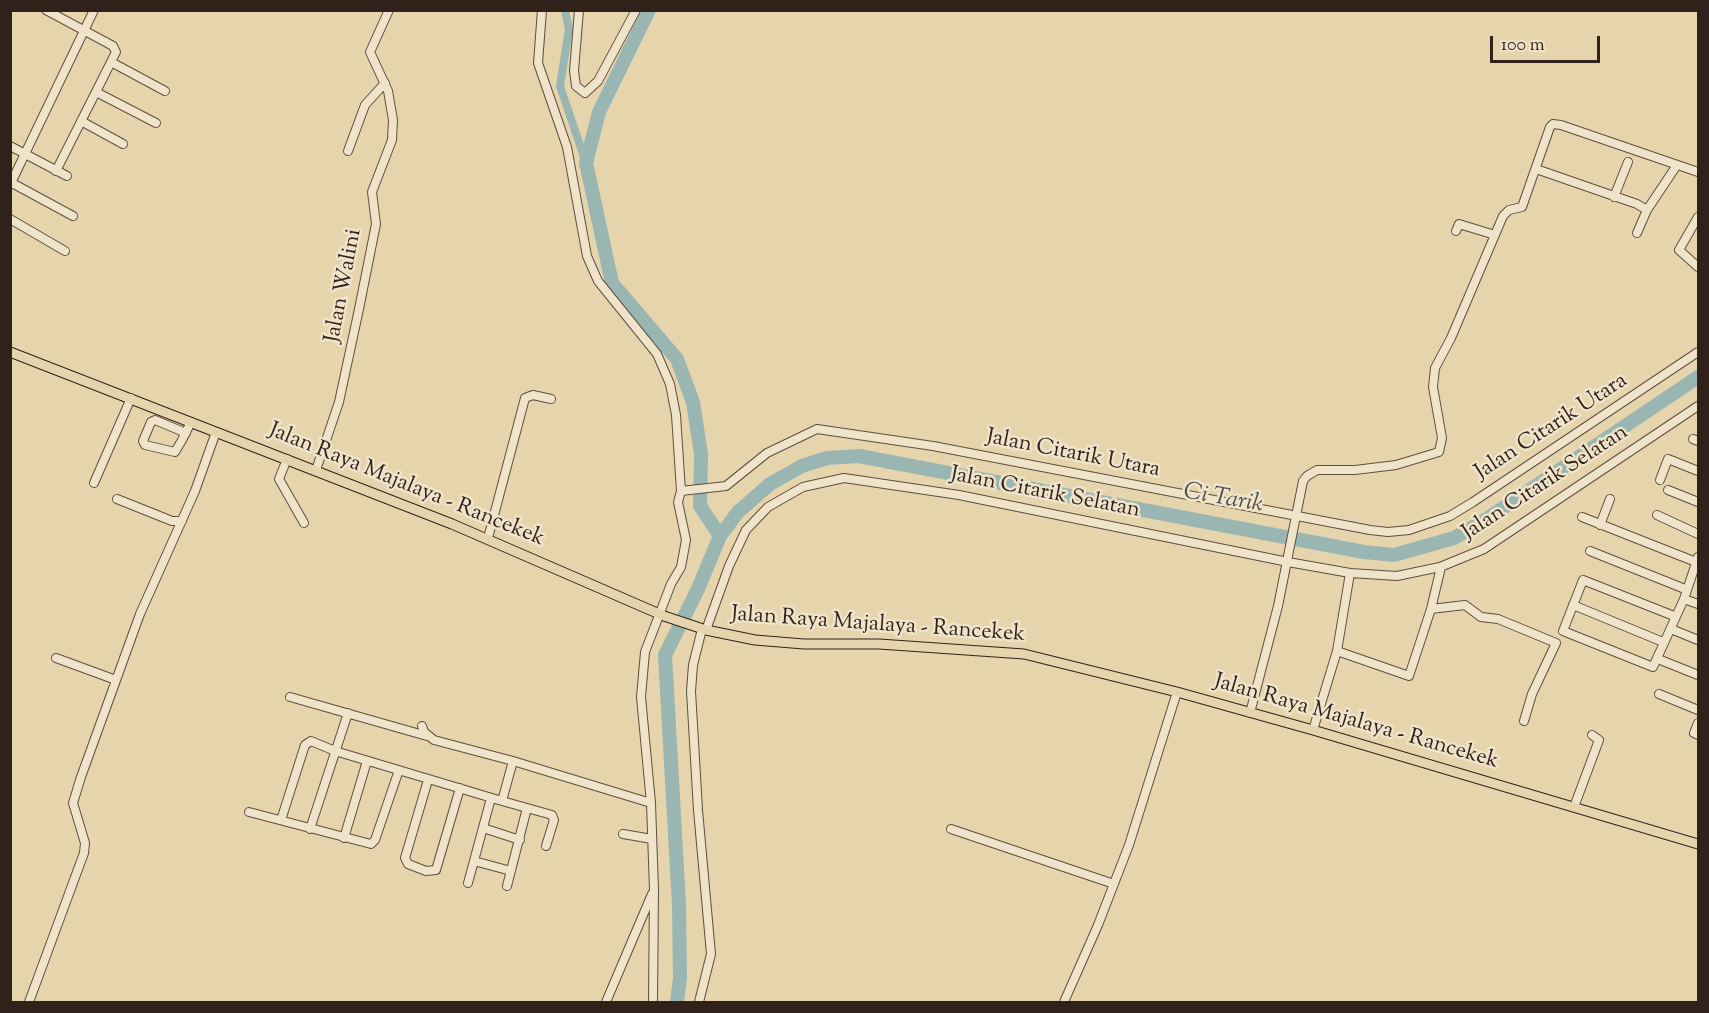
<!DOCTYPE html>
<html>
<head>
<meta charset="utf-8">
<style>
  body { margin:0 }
  #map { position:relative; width:1709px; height:1013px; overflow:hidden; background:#e6d4ad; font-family:"Sorts Mill Goudy",serif }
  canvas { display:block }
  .frame { position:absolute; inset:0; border:12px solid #31211b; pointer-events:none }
  .scale { position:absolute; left:1490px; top:36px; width:110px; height:27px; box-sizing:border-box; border:3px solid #31211b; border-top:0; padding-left:8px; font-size:18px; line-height:21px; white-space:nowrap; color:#31211b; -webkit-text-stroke:4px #efe3ca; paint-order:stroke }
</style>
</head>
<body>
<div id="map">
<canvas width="1709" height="1013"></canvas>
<div class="frame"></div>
<div class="scale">100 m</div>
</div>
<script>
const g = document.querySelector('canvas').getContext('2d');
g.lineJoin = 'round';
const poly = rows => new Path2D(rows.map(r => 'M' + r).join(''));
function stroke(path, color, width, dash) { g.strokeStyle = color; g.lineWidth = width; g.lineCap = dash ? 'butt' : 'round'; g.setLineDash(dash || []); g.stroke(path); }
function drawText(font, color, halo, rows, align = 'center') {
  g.font = font + ' "Sorts Mill Goudy",serif'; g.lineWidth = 5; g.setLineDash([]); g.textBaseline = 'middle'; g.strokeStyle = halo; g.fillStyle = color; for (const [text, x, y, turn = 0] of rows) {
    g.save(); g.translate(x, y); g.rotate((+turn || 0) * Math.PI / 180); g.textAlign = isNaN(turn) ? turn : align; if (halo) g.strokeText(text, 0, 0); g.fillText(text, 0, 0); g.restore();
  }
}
stroke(poly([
  [565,10,569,29,560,86,586,163]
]), '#99b6b3', 8);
stroke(poly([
  [649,10,599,112,586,163,612,283,677,359,693,402,701,454,700,506,720,536],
  [677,1002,680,978,679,905,665,655,698,589,720,536,738,512,770,484,802,466,827,458,859,456,1364,552,1394,555,1454,538,1485,520,1698,377]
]), '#99b6b3', 14);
const minor = poly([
  [46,10,113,46,116,52,56,171],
  [542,10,538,63,567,147,587,256,598,281,657,354,670,384,676,415,681,491],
  [579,10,574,71,576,86,585,93,598,81,636,10],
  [111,62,165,91],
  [96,92,156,123],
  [81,121,123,144],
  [10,146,67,176],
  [348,151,365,105,385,83],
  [1536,169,1637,204,1647,210],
  [12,183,73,216],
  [10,185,94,10],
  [1614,197,1628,162],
  [1698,217,1679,250,1698,267],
  [10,219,65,251],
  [1456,231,1459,224,1495,235],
  [1637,233,1647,210,1677,165],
  [186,433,155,420,151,422,143,441,145,445,175,452,182,440,191,422],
  [1693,439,1698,441],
  [287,459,279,479,304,523],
  [316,470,339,402,359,309,376,224,372,192,392,140,393,120,388,91,370,52,389,10],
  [1660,480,1668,459,1698,471],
  [94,483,131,398],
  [1668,490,1698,502],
  [117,499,172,521,182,521],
  [1657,515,1698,534],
  [1582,517,1696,562],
  [1600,525,1610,499],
  [488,538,525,398,533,395,551,399],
  [1590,551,1685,589],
  [1684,599,1698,604],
  [1573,605,1663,642],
  [1431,609,1465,605,1481,617,1498,619,1556,643,1532,694,1524,721],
  [1674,616,1583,580,1563,631,1653,667,1684,599,1698,557],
  [1671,629,1698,640],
  [706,630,729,566,746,530,768,507,803,487,844,478,959,495,1288,562,1350,573,1397,576,1440,567,1484,549,1698,406],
  [1337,651,1409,676,1431,609,1441,567],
  [56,658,116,680],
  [1658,659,1698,675],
  [1659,694,1698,710],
  [290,697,427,736],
  [1250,713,1278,606,1303,481,1307,476,1317,470,1355,470,1396,465,1439,452,1442,438,1433,387,1435,368,1451,338,1503,216,1509,210,1522,207,1550,127,1553,124,1561,125,1698,172],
  [1698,723,1694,733,1698,735],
  [1313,730,1337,651,1350,573],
  [513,761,651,803],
  [428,780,405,858,408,864,426,871,436,870,460,788],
  [502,801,552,815,554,820,546,846],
  [1574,807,1599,740,1592,735],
  [249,812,371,844,375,840,399,770],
  [281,820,305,745,311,741,335,751,502,801,513,761,434,740,424,732,422,726],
  [483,828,520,840],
  [310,829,348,713],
  [951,829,1114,884],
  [623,834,652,839],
  [344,838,367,761],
  [474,861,511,871],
  [468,883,491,798],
  [507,886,527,808],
  [29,1002,84,853,85,843,73,803,81,777,140,614,195,491,216,432],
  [606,1002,652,894],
  [653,1002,654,890,651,803,641,697,645,652,671,584,681,567,686,540,678,502,681,491,726,486,767,453,817,429,933,446,1370,530,1388,532,1409,530,1450,516,1473,502,1698,352],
  [699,1002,711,954,698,810,691,691,693,665,702,629],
  [1064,1002,1098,925,1129,845,1177,692]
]);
const major = poly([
  [10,352,452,524,664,616,706,630,755,640,804,644,879,644,1024,654,1177,692,1313,730,1698,844]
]);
stroke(minor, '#5e4e40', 10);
stroke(major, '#31211b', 11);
stroke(minor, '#efe3ca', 8);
stroke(major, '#e6d4ad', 9);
drawText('22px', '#31211b', '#efe3ca', [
  ["Jalan Walini",345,286,-79],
  ["Jalan Citarik Utara",1552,428,-33],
  ["Jalan Citarik Utara",1073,455,11],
  ["Jalan Citarik Selatan",1546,484,-33],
  ["Jalan Raya Majalaya - Rancekek",406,486,22],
  ["Jalan Citarik Selatan",1045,494,11],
  ["Jalan Raya Majalaya - Rancekek",878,626,4],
  ["Jalan Raya Majalaya - Rancekek",1356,723,16]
]);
drawText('italic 24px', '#504e49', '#efe3ca', [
  ["Ci Tarik",1223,500,10]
]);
</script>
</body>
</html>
